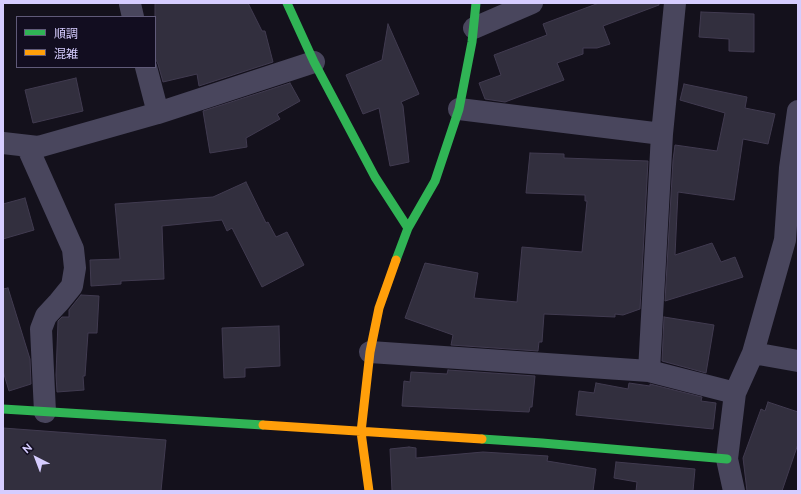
<!DOCTYPE html>
<html>
<head>
<meta charset="utf-8">
<style>
  body { margin:0 }
  #map { position:relative; width:801px; height:494px; overflow:hidden; background:#14111c; font-family:Raleway,"Noto Sans JP",sans-serif }
  canvas { display:block }
  .frame { position:absolute; inset:0; border:4px solid #d6cdff; pointer-events:none }
  .legend { position:absolute; left:16px; top:16px; width:140px; height:52px; box-sizing:border-box; background:#120d20; border:1px solid #605a79; margin:0; padding:5px 7px; list-style:none; font-size:12px; color:#d6cdff }
  .legend li { display:flex; align-items:center; gap:8px; height:20px }
  .legend b { width:20px; border:1px solid #605a79 }
  .north { position:absolute; left:16px; top:438px; width:40px; height:40px; -webkit-text-stroke:3px #120d20; paint-order:stroke; rotate:318deg; font-size:11px; font-weight:700; line-height:16px; text-align:center; color:#d6cdff }
  .north::after { content:''; display:block; margin:auto; width:14px; height:18px; background:#d6cdff; clip-path:polygon(50% 0,100% 100%,50% 72%,0 100%) }
</style>
</head>
<body>
<div id="map">
<canvas width="801" height="494"></canvas>
<div class="frame"></div>
<ul class="legend">
<li><b style="height:5px;background:#30b455"></b>順調</li>
<li><b style="height:5px;background:#ff9f0a"></b>混雑</li>
</ul>
<div class="north">N</div>
</div>
<script>
const g = document.querySelector('canvas').getContext('2d');
g.lineJoin = 'round';
function fill(path, color) { g.fillStyle = color; g.fill(path, 'evenodd'); }
const poly = rows => new Path2D(rows.map(r => 'M' + r).join(''));
function stroke(path, color, width, dash) { g.strokeStyle = color; g.lineWidth = width; g.lineCap = dash ? 'butt' : 'round'; g.setLineDash(dash || []); g.stroke(path); }
const building = poly([
  [155,3,248,3,262,31,265,31,273,62,199,86,197,74,163,82,158,64,155,58,155,3],
  [599,3,659,3,659,5,603,26,610,44,597,48,583,48,583,54,557,63,564,80,505,102,485,99,479,83,501,75,494,55,547,35,543,24,599,3],
  [701,12,754,14,754,52,729,51,729,39,699,37,701,12],
  [388,24,419,94,401,102,403,106,409,162,390,166,379,108,363,114,346,75,382,60,388,24],
  [76,78,83,111,33,123,25,90,76,78],
  [290,83,300,101,277,114,280,119,246,138,247,147,210,153,203,111,290,83],
  [684,84,747,97,745,108,775,114,768,144,743,139,734,200,678,192,675,255,712,243,721,262,735,257,743,277,665,301,673,160,675,145,717,151,725,113,680,100,684,84],
  [530,153,564,154,564,158,648,161,640,309,623,315,615,314,615,317,544,314,542,342,539,342,538,351,451,345,453,335,405,318,425,263,478,273,474,298,517,302,522,247,582,252,587,201,585,201,585,195,526,193,530,153],
  [246,182,266,223,268,222,276,237,287,232,304,265,262,287,232,228,227,231,222,220,162,226,164,279,121,281,121,284,91,286,90,260,120,259,115,204,213,197,246,182],
  [25,198,34,230,3,239,3,204,25,198],
  [8,288,30,359,31,384,9,391,3,371,3,289,8,288],
  [81,295,99,296,97,333,88,333,85,376,83,376,84,390,57,392,56,375,58,321,62,317,69,317,69,310,81,295],
  [664,317,714,325,706,373,662,361,664,317],
  [279,326,280,366,245,368,245,377,224,378,222,328,279,326],
  [448,370,535,376,532,407,530,407,529,412,402,406,404,381,410,382,411,372,447,374,448,370],
  [596,383,628,389,629,383,650,386,650,384,702,397,701,401,716,403,713,429,576,415,579,391,594,393,596,383],
  [768,402,798,412,798,444,782,491,747,491,743,458,761,409,765,411,768,402],
  [3,428,166,440,161,491,3,491,3,428],
  [409,447,416,448,416,458,483,452,548,456,547,461,596,469,593,491,392,491,390,449,409,447],
  [616,462,695,469,693,491,636,491,637,482,614,478,616,462]
]);
fill(building, '#322f3e');
stroke(building, '#413b50', 1);
stroke(poly([
  [675,3,662,134,649,371,735,393],
  [130,4,133,17],
  [474,28,532,3],
  [146,67,158,113],
  [459,109,662,134],
  [3,143,38,147,158,113,314,62],
  [27,146,73,249,75,268,72,286,59,302,46,316,41,329,45,412],
  [370,352,649,371],
  [753,353,785,240,790,168,798,111],
  [734,491,727,459,735,393,753,353,798,361]
]), '#49465d', 22);
stroke(poly([
  [287,3,314,62,375,177,408,228],
  [396,260,408,228,435,181,459,109,472,42,476,3],
  [3,409,263,425],
  [482,439,542,443,727,459]
]), '#30b455', 9);
stroke(poly([
  [263,425,482,439],
  [369,491,361,432,370,352,379,308,396,260]
]), '#ff9f0a', 9);
</script>
</body>
</html>
